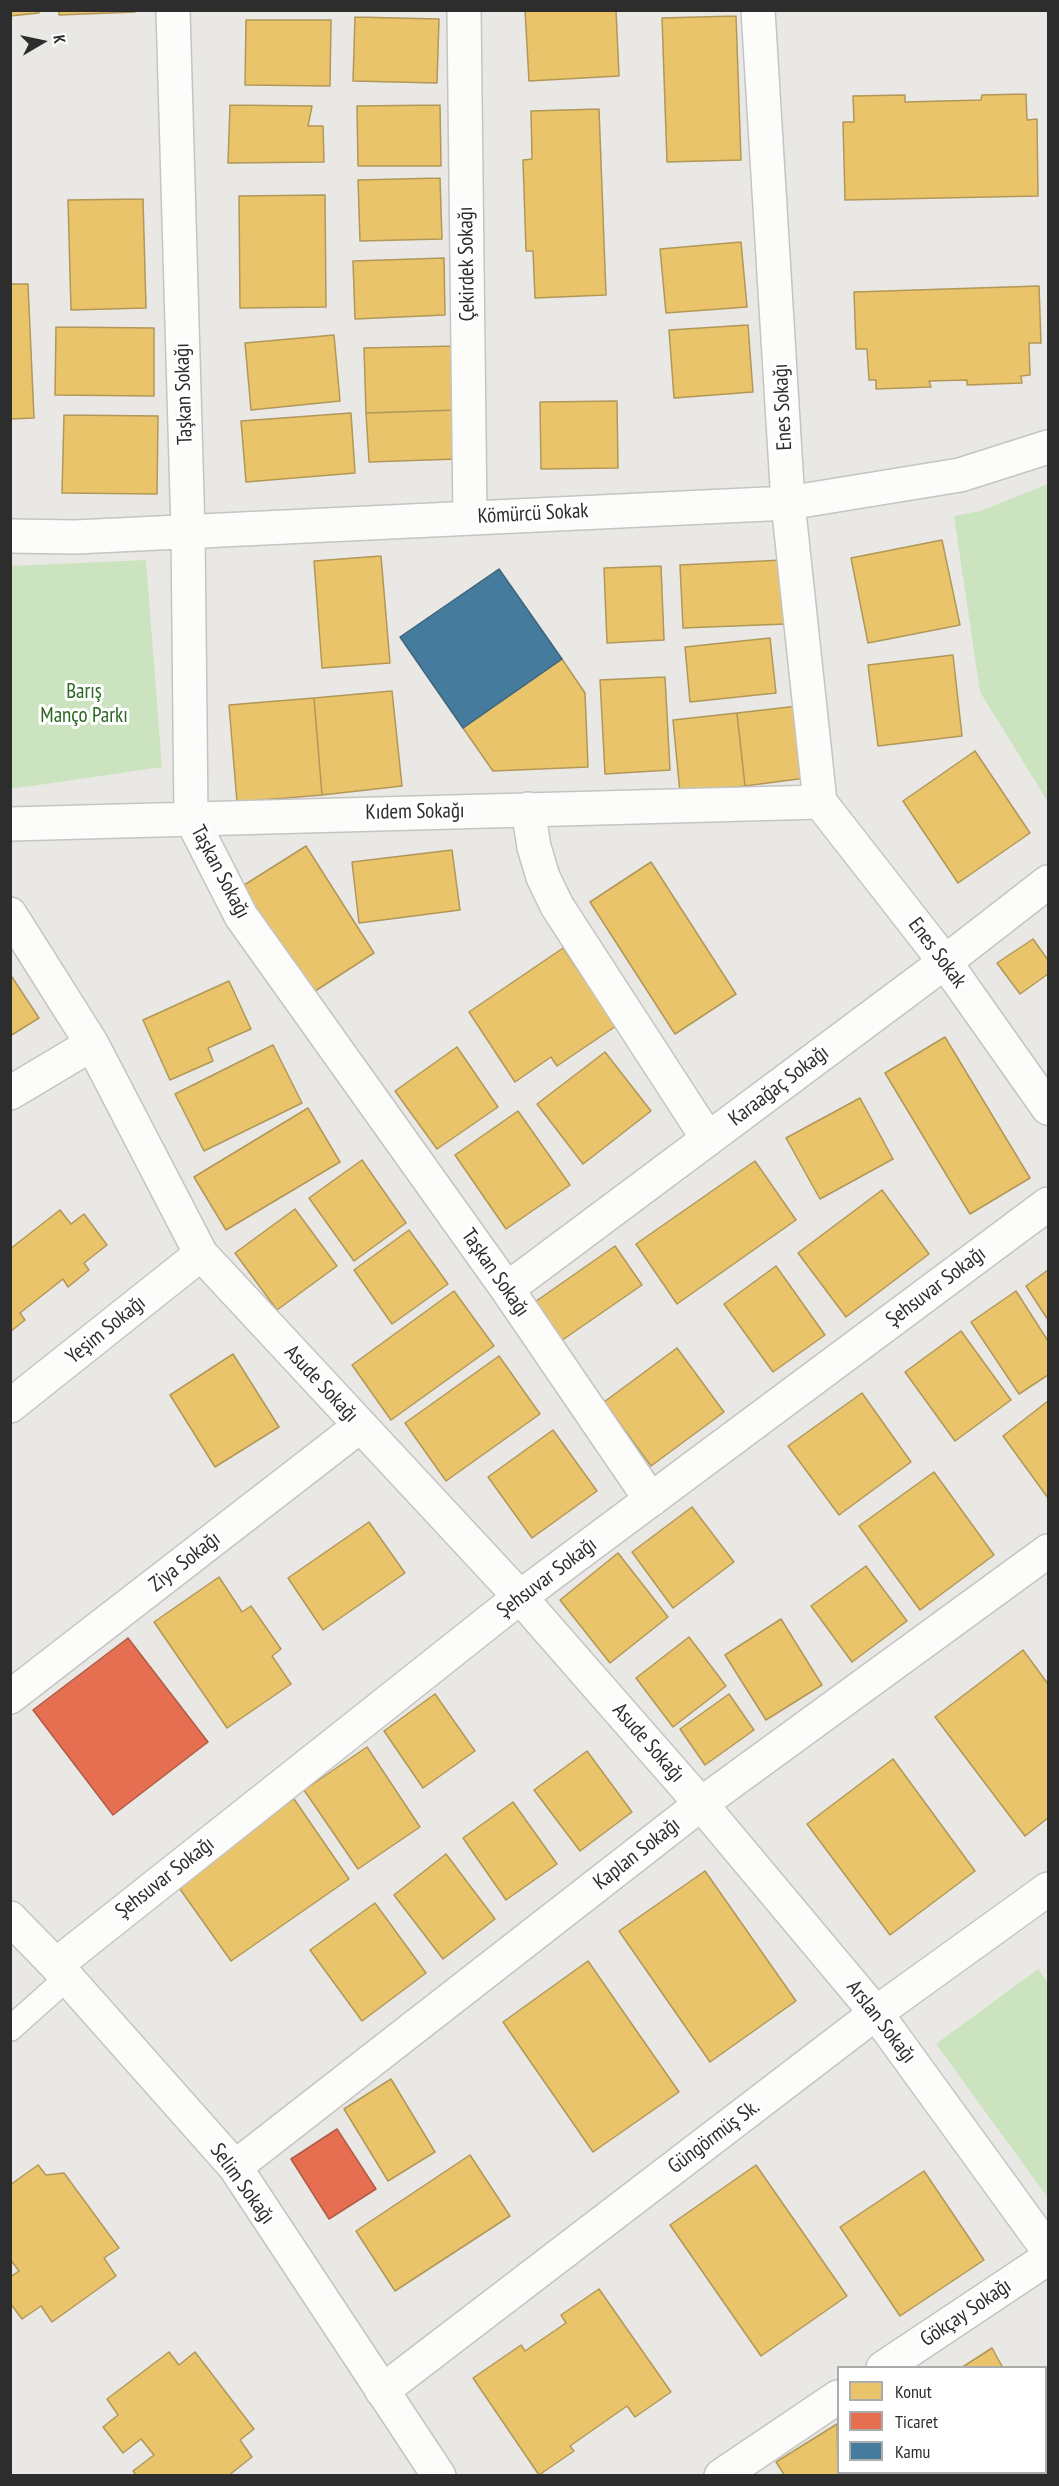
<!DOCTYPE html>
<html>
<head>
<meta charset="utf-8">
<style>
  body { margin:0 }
  #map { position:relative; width:1059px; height:2486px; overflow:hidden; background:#eae8e4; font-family:"PT Sans Narrow",sans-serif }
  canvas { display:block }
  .frame { position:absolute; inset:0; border:12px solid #2d2d2d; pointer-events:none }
  .legend { position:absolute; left:837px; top:2366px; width:210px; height:108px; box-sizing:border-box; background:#fff; border:2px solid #ababab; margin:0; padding:8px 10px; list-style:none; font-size:18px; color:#2d2d2d }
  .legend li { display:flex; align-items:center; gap:12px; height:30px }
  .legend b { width:30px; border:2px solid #ababab }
  .north { position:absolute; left:12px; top:12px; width:60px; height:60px; -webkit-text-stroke:4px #fff; paint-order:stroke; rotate:81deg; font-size:16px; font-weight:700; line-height:24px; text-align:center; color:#2d2d2d }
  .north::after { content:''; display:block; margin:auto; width:21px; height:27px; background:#2d2d2d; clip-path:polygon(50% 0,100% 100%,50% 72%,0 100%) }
</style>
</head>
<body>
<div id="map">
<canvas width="1059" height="2486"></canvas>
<div class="frame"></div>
<ul class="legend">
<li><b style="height:16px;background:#e9c46a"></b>Konut</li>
<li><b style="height:16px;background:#e76f51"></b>Ticaret</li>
<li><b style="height:16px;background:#457b9d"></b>Kamu</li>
</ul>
<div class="north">K</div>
</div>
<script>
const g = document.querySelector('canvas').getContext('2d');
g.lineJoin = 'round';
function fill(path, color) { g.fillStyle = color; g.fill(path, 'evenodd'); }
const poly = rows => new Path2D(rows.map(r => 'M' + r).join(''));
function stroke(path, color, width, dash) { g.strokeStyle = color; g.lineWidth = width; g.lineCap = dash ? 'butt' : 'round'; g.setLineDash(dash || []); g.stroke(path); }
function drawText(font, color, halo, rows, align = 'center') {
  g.font = font + ' "PT Sans Narrow",sans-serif'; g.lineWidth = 6; g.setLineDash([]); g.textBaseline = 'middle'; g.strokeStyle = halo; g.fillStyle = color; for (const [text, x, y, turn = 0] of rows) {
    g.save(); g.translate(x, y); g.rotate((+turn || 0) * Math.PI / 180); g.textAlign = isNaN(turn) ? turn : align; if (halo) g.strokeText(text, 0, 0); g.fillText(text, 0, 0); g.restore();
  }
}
fill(poly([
  [1048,484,1048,802,980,692,954,516,980,511],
  [146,560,162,767,11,789,11,566],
  [1038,1969,1048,1983,1048,2198,936,2044]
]), '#cbe4bf');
const homes = poly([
  [10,10,39,10,39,13,10,16,10,10],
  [59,10,135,10,135,12,59,15,59,10],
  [525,10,616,10,619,76,529,81,525,10],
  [736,16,741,160,667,162,662,18,736,16],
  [355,17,439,19,437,83,353,81,355,17],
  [246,20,331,20,330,86,245,85,246,20],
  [1026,94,1027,120,1037,119,1038,196,845,200,843,122,854,122,853,96,905,95,905,102,981,100,982,95,1026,94],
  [230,105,312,106,308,126,323,126,324,162,228,163,230,105],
  [440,105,441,166,358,166,357,106,440,105],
  [599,109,606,295,535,298,533,251,526,251,523,160,532,159,531,111,599,109],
  [440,178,442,239,360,241,358,180,440,178],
  [325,195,326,307,240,308,239,196,325,195],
  [143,199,146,308,71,310,68,200,143,199],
  [741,242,747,307,666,313,660,249,741,242],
  [444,258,445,315,355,319,353,261,444,258],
  [10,284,28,284,34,418,10,419,10,284],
  [1039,286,1041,343,1029,343,1030,375,1021,376,1022,383,967,385,967,380,929,381,931,387,876,389,876,380,869,380,867,349,856,349,854,292,1039,286],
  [748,325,753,392,674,398,669,330,748,325],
  [56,327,154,328,154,396,55,395,56,327],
  [334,335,340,401,251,410,245,343,334,335],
  [455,346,457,410,366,413,364,348,455,346],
  [617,401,618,468,541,469,540,402,617,401],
  [457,410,457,459,369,462,366,413,457,410],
  [351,413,355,473,246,482,241,421,351,413],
  [64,415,158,416,157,494,62,493,64,415],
  [942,540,960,625,868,643,851,558,942,540],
  [381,556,390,663,322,668,314,561,381,556],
  [783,560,786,624,683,628,680,565,783,560],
  [661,566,664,640,607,643,604,568,661,566],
  [770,638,776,693,690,702,685,647,770,638],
  [953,655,962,736,878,746,868,665,953,655],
  [562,659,585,693,588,767,493,771,463,728,562,659],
  [665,677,670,770,605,774,600,680,665,677],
  [392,691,402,786,322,795,314,698,392,691],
  [314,698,322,795,237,802,229,705,314,698],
  [798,706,806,778,745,786,737,713,798,706],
  [737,713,745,786,680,793,673,720,737,713],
  [975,751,1030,833,958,883,903,801,975,751],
  [306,846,374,953,309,995,241,887,306,846],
  [452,850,460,910,359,923,352,862,452,850],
  [651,862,736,994,675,1034,590,902,651,862],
  [1033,939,1048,960,1048,974,1020,994,997,963,1033,939],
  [563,948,616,1026,557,1066,551,1057,515,1082,469,1012,563,948],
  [10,974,39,1018,10,1036,10,974],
  [229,981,251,1029,208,1048,213,1061,170,1080,143,1020,229,981],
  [945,1037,1030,1178,970,1214,885,1073,945,1037],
  [273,1045,302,1103,204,1151,175,1094,273,1045],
  [457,1047,498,1107,437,1149,395,1091,457,1047],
  [605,1052,651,1111,583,1164,537,1104,605,1052],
  [860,1098,893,1159,820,1199,786,1138,860,1098],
  [308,1108,340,1162,226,1230,194,1177,308,1108],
  [518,1111,570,1185,506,1229,455,1155,518,1111],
  [362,1160,406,1223,354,1261,309,1198,362,1160],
  [755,1161,796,1220,677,1304,636,1244,755,1161],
  [882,1190,929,1254,846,1317,798,1253,882,1190],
  [295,1209,337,1266,277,1310,235,1253,295,1209],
  [60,1210,71,1224,84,1214,107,1245,84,1263,89,1270,68,1287,63,1279,20,1313,25,1320,10,1332,10,1249,60,1210],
  [409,1230,448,1284,392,1324,354,1270,409,1230],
  [615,1246,642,1285,558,1343,532,1304,615,1246],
  [776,1266,825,1335,773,1372,724,1304,776,1266],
  [1048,1270,1048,1320,1026,1286,1048,1270],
  [454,1291,494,1346,391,1420,352,1365,454,1291],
  [1016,1291,1048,1341,1048,1375,1019,1394,971,1322,1016,1291],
  [961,1331,1011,1400,955,1441,905,1372,961,1331],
  [677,1348,724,1412,651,1466,604,1402,677,1348],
  [233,1354,279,1427,215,1467,170,1395,233,1354],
  [499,1356,540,1414,446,1481,405,1423,499,1356],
  [862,1393,911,1462,839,1515,788,1446,862,1393],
  [1048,1401,1048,1498,1003,1436,1048,1401],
  [553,1430,597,1491,532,1538,488,1477,553,1430],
  [934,1472,994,1555,920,1610,859,1526,934,1472],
  [692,1507,734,1562,673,1608,632,1552,692,1507],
  [369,1522,405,1573,323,1630,288,1578,369,1522],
  [618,1553,668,1617,610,1663,560,1600,618,1553],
  [866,1566,907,1621,852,1662,811,1606,866,1566],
  [219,1577,242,1612,251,1606,281,1649,272,1656,291,1684,227,1728,154,1622,219,1577],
  [781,1619,822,1685,766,1720,725,1655,781,1619],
  [689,1637,726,1686,673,1727,636,1678,689,1637],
  [1023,1650,1048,1684,1048,1818,1025,1836,935,1717,1023,1650],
  [435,1694,475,1751,423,1788,384,1731,435,1694],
  [729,1694,754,1730,705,1765,680,1729,729,1694],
  [367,1747,420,1827,358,1869,304,1790,367,1747],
  [587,1751,632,1812,580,1851,534,1790,587,1751],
  [893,1759,975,1871,890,1935,807,1824,893,1759],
  [294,1799,349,1879,231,1961,175,1882,294,1799],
  [513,1802,557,1864,506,1900,463,1838,513,1802],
  [446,1854,495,1919,443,1959,394,1895,446,1854],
  [705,1871,796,2001,710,2062,619,1931,705,1871],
  [375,1903,426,1973,362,2021,310,1950,375,1903],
  [588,1961,679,2092,593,2152,503,2022,588,1961],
  [391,2079,435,2152,388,2181,344,2109,391,2079],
  [470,2155,510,2216,395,2291,356,2231,470,2155],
  [38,2165,46,2175,64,2173,119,2248,104,2258,116,2276,52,2322,41,2306,22,2319,10,2303,10,2277,19,2271,10,2259,10,2185,38,2165],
  [756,2165,847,2296,761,2356,670,2225,756,2165],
  [924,2171,984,2260,900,2316,840,2227,924,2171],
  [599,2289,671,2392,635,2417,627,2406,570,2446,574,2451,539,2475,473,2378,521,2345,525,2351,566,2323,561,2315,599,2289],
  [992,2348,1003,2368,961,2368,992,2348],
  [169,2352,179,2365,195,2352,254,2429,240,2440,252,2457,228,2476,137,2476,133,2471,154,2455,141,2439,123,2453,103,2427,118,2415,107,2399,169,2352],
  [837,2424,838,2472,866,2472,868,2476,785,2476,776,2462,837,2424]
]);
fill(homes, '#e9c46a');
stroke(homes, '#b19758', 1.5);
const shops = poly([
  [128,1638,208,1742,113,1815,33,1710,128,1638],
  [337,2129,376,2189,329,2219,291,2159,337,2129]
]);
fill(shops, '#e76f51');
stroke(shops, '#af5b46', 1.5);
const public = poly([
  [499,569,562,659,463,728,400,637,499,569]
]);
fill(public, '#457b9d');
stroke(public, '#3e647b', 1.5);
const lane = poly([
  [10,2029,67,1978]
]);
const street = poly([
  [173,10,188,531,191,818,241,916,507,1289,651,1500],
  [464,10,470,517],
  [758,10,788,503,820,802],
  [10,536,75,537,788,503,960,475,1048,447],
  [820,802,945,962,1048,1108],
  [528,809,534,847,543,877,557,906,708,1139],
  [10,824,820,802],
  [10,914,92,1044,201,1254,520,1597,701,1804,876,2013,1048,2250],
  [10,1093,92,1044],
  [507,1289,945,962,1048,882],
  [10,1406,201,1254],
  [10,1697,360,1426],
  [10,1918,56,1965,235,2167,439,2476],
  [56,1965,520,1597,1048,1204],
  [235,2167,701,1804,1048,1551],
  [883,2368,1048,2258],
  [721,2476,838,2397]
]);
const secondary = poly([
  [382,2391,876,2013,1048,1889]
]);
stroke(lane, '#c4c4c3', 27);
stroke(street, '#c4c4c3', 36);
stroke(secondary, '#c4c4c3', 36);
stroke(lane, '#fcfcfb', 24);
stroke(street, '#fcfcfb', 33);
stroke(secondary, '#fcfcfb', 33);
drawText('21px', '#2d2d2d', '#fff', [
  ["Çekirdek Sokağı",467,264,-91],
  ["Taşkan Sokağı",184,394,-92],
  ["Enes Sokağı",783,407,-93],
  ["Kömürcü Sokak",533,514,-3],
  ["Kıdem Sokağı",415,812,-1],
  ["Taşkan Sokağı",220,872,62],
  ["Enes Sokak",937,953,53],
  ["Karaağaç Sokağı",779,1086,-37],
  ["Taşkan Sokağı",495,1273,55],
  ["Şehsuvar Sokağı",936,1287,-37],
  ["Yeşim Sokağı",106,1330,-39],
  ["Asude Sokağı",321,1384,47],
  ["Ziya Sokağı",185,1562,-38],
  ["Şehsuvar Sokağı",547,1578,-37],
  ["Asude Sokağı",648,1743,49],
  ["Kaplan Sokağı",637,1854,-38],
  ["Şehsuvar Sokağı",165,1878,-38],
  ["Arslan Sokağı",881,2022,52],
  ["Güngörmüş Sk.",714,2137,-37],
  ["Selim Sokağı",242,2184,54],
  ["Gökçay Sokağı",966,2313,-34]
]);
drawText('21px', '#2a6720', '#fff', [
  ["Barış",84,692],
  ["Manço Parkı",84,716]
]);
</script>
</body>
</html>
